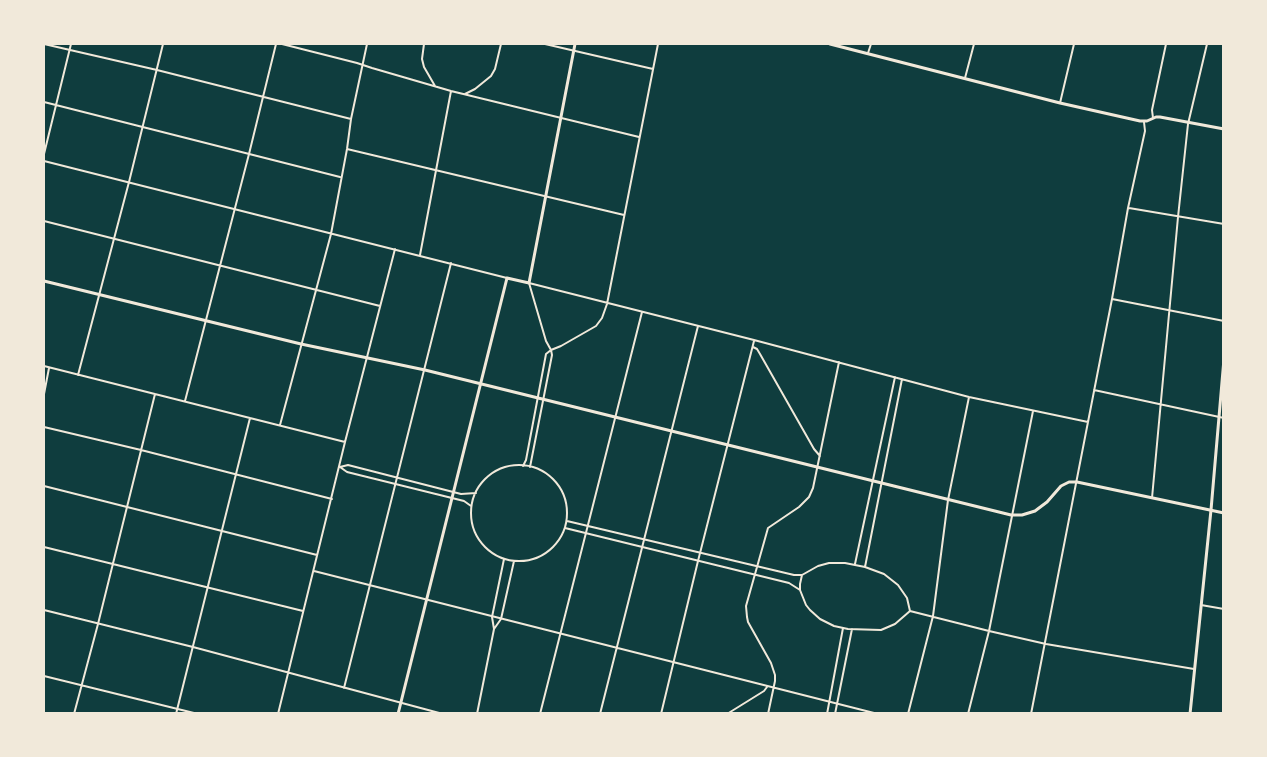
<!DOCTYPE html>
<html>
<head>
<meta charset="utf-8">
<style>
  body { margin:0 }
  #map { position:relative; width:1267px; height:757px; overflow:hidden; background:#0f3d3e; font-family:Mulish,sans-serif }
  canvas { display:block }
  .frame { position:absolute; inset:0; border:45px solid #f1e9da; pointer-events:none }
</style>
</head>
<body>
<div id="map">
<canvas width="1267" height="757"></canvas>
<div class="frame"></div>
</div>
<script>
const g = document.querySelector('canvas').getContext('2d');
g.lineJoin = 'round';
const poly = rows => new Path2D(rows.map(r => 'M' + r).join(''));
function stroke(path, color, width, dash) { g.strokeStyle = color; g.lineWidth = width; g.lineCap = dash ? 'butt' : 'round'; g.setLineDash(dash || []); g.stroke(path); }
stroke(poly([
  [44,44,157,70,351,119],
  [282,44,357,63,372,68,451,91,639,137],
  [424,44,422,59,424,67,435,86],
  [545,44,653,69],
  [868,53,871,44],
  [965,78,974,44],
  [465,94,475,89,491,76,495,69,501,44],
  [44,102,340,177],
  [1060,103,1074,44],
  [1153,118,1152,110,1166,44],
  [347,149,624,215],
  [44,154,71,44],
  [44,161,507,278],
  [1129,208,1224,224],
  [44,221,380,306],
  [420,255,451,91],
  [1112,299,1224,321],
  [753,347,757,349,760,354,814,449,820,456],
  [44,366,345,442],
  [78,375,129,182,163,44],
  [1094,390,1224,418],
  [44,394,49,368],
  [185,401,249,154,276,44],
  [280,425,331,234,347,149,351,119,367,44],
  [44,427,141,450,332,499],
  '471 513a48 48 0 1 1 96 0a48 48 0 1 1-96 0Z',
  [523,466,526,460,546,354,551,350,561,346,596,326,602,318,607,304,658,44],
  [340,467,348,465,461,494,476,493],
  [340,467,347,472,464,501,471,506],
  [530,467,552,355,551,350,546,341,529,283,754,340,969,397,1088,422],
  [44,486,317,555],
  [1152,498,1178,217,1188,124,1207,44],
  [567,521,794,575,802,575,818,566,829,563,845,563,865,567,884,574,898,585,907,598,910,611],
  [565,528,789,583,800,590],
  [44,547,303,611],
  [855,564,895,377],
  [865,567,902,379],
  [314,571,878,714],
  [802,575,800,584,800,590,806,605,810,610,820,619,834,626,848,629,881,630,895,624,910,611],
  [1201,605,1224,609],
  [44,610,193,647,443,714],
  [910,611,989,631,1046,644,1194,669],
  [494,629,501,619,514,561],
  [44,676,198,714],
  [344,688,451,263],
  [74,714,98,624,155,394],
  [176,714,250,418],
  [278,714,345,442,395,249],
  [477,714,494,629,492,617,504,559],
  [540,714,642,312],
  [600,714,698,326],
  [661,714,698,561,754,341],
  [727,714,764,691,767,687],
  [768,714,775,681,775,675,771,663,748,622,747,617,746,606,768,528,799,507,809,497,813,488,839,362],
  [827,714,843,628],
  [835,714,852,629],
  [908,714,933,616,948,500,969,397],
  [968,714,989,631,1033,411],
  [1031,714,1112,299,1128,208,1145,131,1144,122]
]), '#f1e9da', 2);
stroke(poly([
  [830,44,1060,103,1140,121,1147,121,1156,117,1160,117,1224,129],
  [44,281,301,344,425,370,1011,515,1022,515,1035,511,1047,502,1061,486,1069,482,1077,482,1224,513],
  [398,714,507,278,529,283,575,44]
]), '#f1e9da', 3);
stroke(poly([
  [1190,714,1211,510,1224,359]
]), '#f1e9da', 3);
</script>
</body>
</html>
